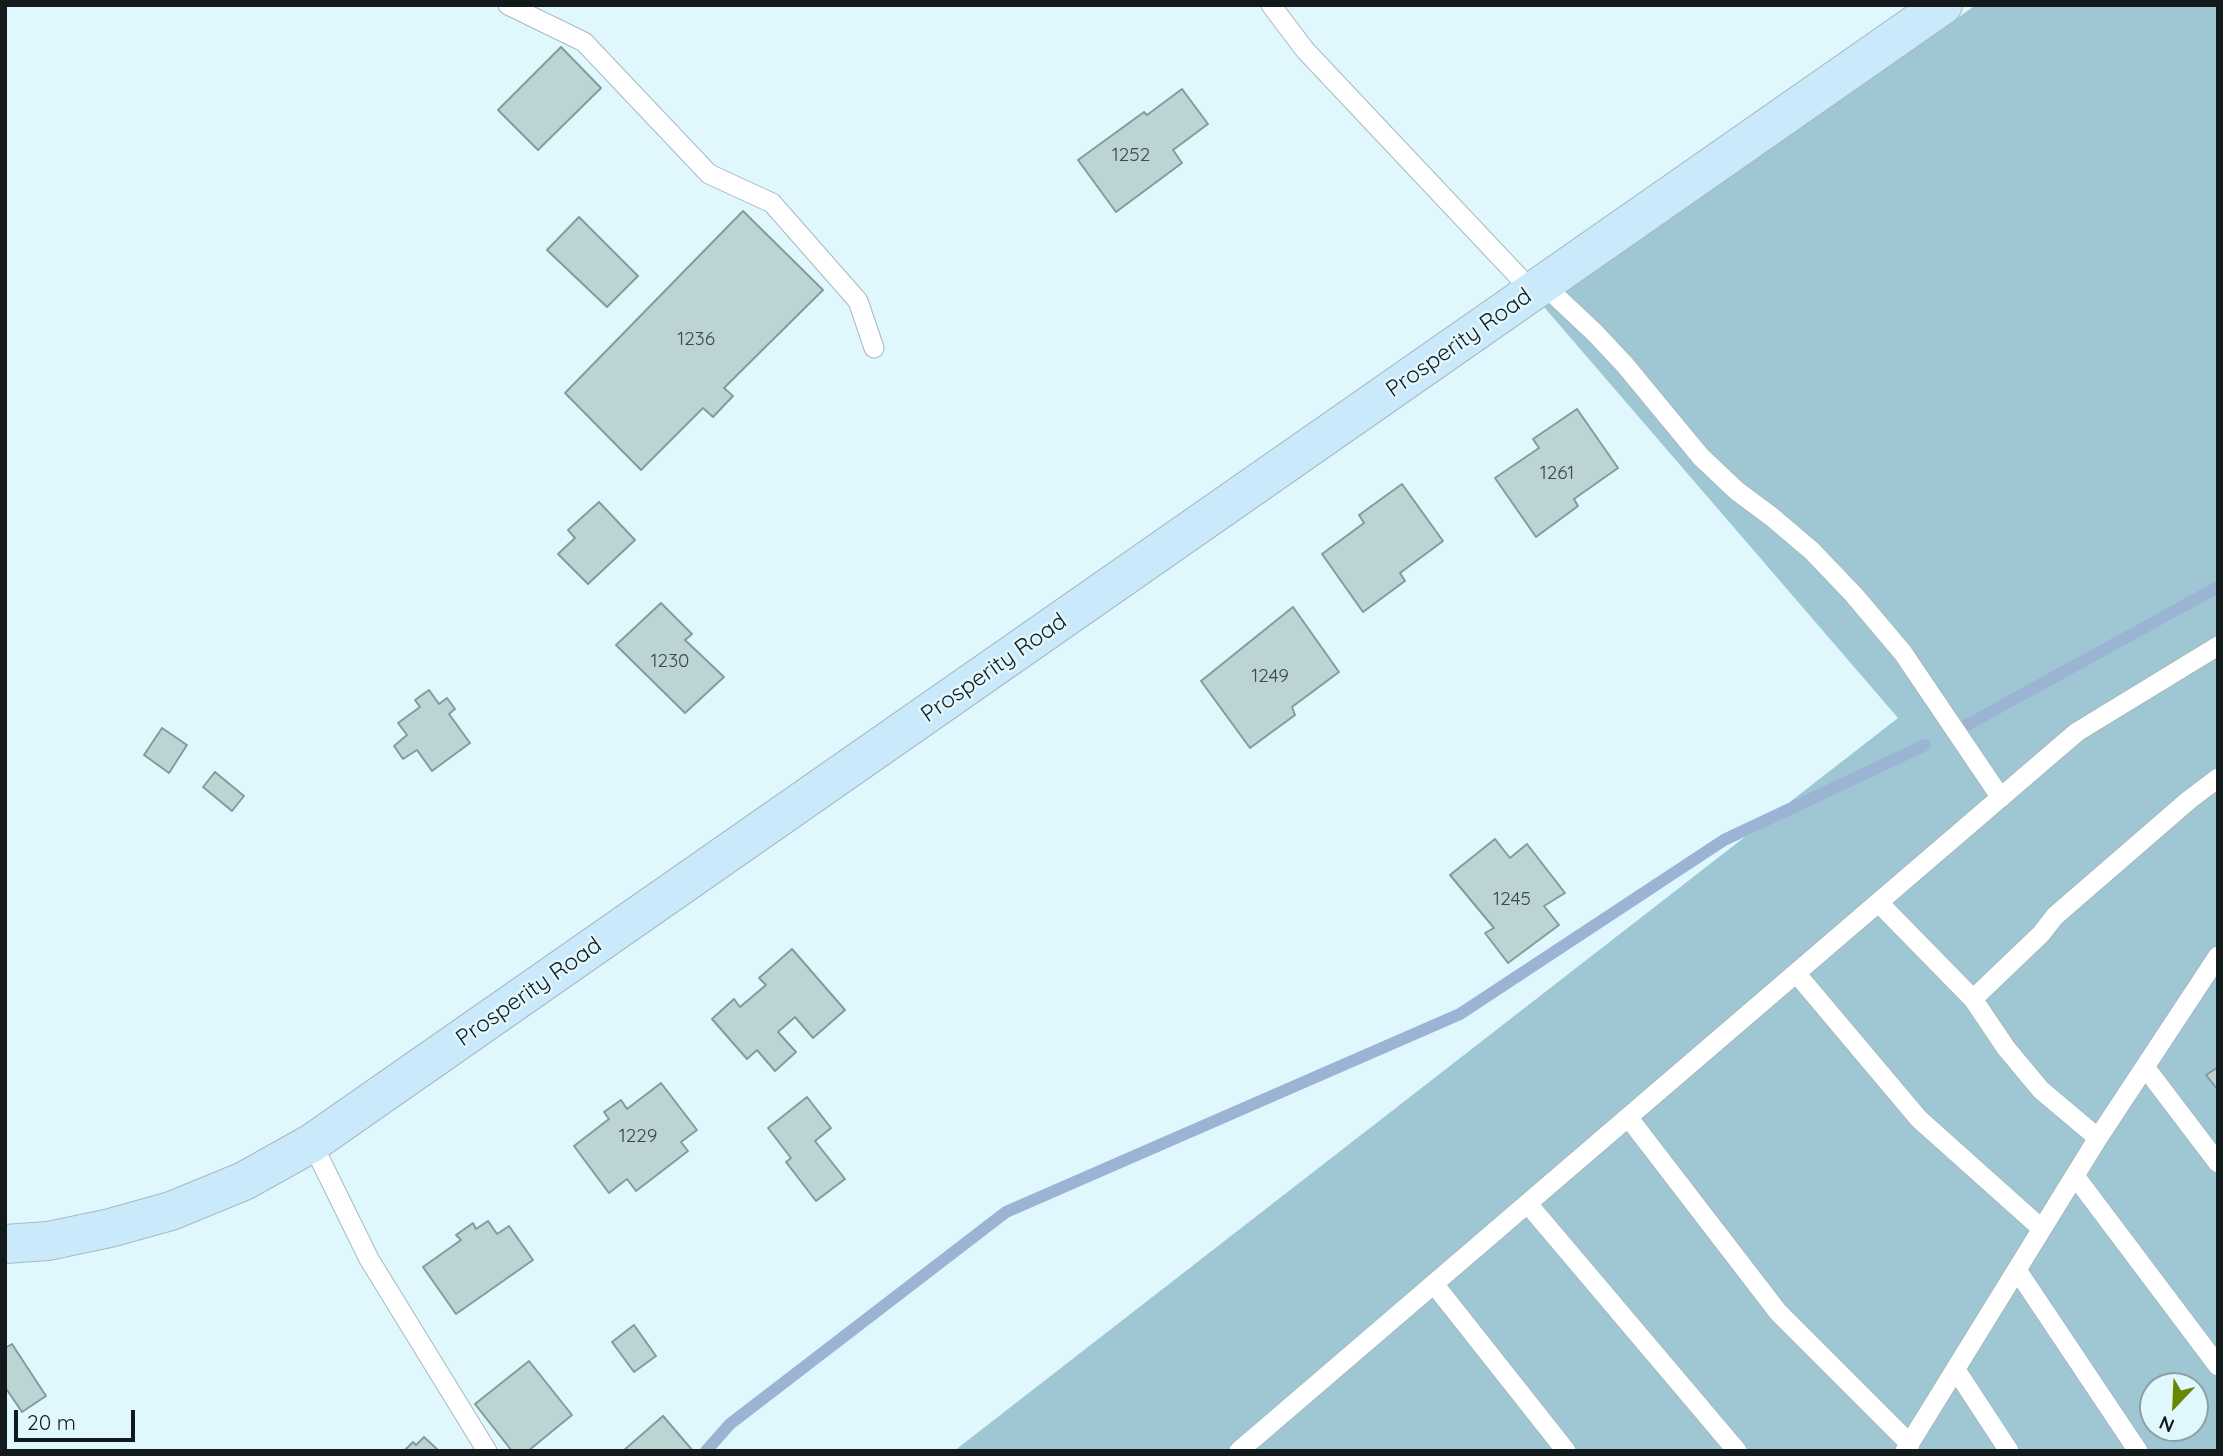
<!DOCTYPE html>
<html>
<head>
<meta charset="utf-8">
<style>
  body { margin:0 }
  #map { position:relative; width:2223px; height:1456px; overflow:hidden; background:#e1f7fe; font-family:Quicksand,sans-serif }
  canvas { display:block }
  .frame { position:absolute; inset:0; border:7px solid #121a1c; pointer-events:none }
  .north { position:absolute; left:2139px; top:1372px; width:70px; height:70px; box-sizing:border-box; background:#e1f7fe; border:2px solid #8e9fa4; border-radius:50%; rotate:203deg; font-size:19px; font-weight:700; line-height:28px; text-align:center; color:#121a1c }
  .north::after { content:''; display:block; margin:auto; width:24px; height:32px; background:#678700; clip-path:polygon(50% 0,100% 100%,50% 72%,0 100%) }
  .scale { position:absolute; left:14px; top:1410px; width:121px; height:32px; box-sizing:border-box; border:4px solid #121a1c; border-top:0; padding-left:9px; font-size:21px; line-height:24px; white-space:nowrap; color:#121a1c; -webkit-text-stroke:5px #e1f7fe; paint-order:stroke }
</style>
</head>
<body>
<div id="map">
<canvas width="2223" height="1456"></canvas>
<div class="frame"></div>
<div class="north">N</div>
<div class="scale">20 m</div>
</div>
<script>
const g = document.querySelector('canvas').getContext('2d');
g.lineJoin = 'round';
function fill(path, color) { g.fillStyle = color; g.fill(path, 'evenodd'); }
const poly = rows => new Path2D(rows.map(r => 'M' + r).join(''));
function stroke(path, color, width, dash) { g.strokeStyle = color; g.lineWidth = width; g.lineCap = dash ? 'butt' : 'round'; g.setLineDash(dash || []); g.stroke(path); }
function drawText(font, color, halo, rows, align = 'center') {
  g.font = font + ' Quicksand,sans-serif'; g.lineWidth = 5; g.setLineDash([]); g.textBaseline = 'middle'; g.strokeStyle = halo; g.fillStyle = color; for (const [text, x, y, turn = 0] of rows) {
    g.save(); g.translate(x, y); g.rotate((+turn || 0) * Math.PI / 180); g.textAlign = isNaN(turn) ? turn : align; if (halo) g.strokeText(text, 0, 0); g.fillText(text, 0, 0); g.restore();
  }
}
fill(poly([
  [1976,5,2218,5,2218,1451,954,1451,1898,718,1544,307],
  [2153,1386,2195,1386,2195,1428,2153,1428]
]), '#9ec7d3');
stroke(poly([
  [1967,725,2218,587],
  [706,1451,730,1424,1006,1212,1460,1014,1724,840,1925,745]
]), '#9bb4d4', 12);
const building = poly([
  [561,47,601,88,538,150,498,110,561,47],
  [1182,89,1208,124,1173,150,1182,163,1116,212,1078,160,1144,112,1147,115,1182,89],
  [743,211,823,290,724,388,733,396,713,417,703,408,641,470,565,393,743,211],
  [579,217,638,276,607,307,547,250,579,217],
  [1577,409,1618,468,1574,499,1578,506,1536,537,1495,478,1539,448,1533,439,1577,409],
  [1402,484,1443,541,1400,573,1405,581,1363,612,1322,554,1364,523,1359,515,1402,484],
  [599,502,635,540,588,584,558,554,575,538,568,530,599,502],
  [661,603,692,634,685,640,724,677,685,713,616,645,661,603],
  [1293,607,1339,672,1292,707,1295,715,1250,748,1201,681,1293,607],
  [429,690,439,704,447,698,455,709,449,714,470,743,432,771,417,750,403,759,394,746,407,735,398,723,420,707,415,700,429,690],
  [162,728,187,745,169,773,144,755,162,728],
  [215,772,244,796,232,811,203,787,215,772],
  [1495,839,1510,858,1527,844,1565,893,1544,906,1559,925,1508,963,1485,933,1494,928,1450,875,1495,839],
  [792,949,845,1010,813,1038,795,1017,778,1032,796,1052,775,1071,757,1050,747,1059,712,1019,734,999,740,1007,766,985,759,978,792,949],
  [2218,1067,2218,1090,2206,1075,2218,1067],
  [661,1083,697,1130,681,1142,688,1151,636,1191,627,1179,609,1193,574,1146,609,1119,604,1112,621,1100,627,1109,661,1083],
  [807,1097,831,1128,815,1141,845,1179,816,1201,786,1162,791,1158,768,1128,807,1097],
  [488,1221,497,1234,509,1226,533,1260,456,1314,423,1267,461,1240,456,1235,473,1223,476,1229,488,1221],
  [634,1325,656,1356,634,1372,612,1342,634,1325],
  [12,1344,46,1396,22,1412,5,1387,5,1348,12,1344],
  [529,1361,572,1415,528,1451,512,1451,475,1404,529,1361],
  [663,1416,693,1451,623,1451,663,1416],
  [424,1437,439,1451,404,1451,413,1442,416,1445,424,1437]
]);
fill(building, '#bdd4d5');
stroke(building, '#859b9b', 2);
const lane = poly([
  [508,5,584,42,709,174,772,203,858,301,874,348],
  [1271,5,1305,50,1533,292],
  [1543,284,1595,333,1625,365,1701,457,1737,491,1772,517,1812,551,1854,595,1903,653,2001,798],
  [1879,903,1973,999,2041,934,2055,916,2189,800,2218,778],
  [1796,973,1919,1119,2042,1229],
  [1973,999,2006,1048,2041,1090,2098,1138],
  [2145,1067,2218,1163],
  [1628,1117,1778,1312,1910,1444],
  [312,1143,369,1259,487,1451],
  [2075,1176,2218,1366],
  [1528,1204,1737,1451],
  [2017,1270,2138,1451],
  [1434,1284,1566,1451],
  [1956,1370,2009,1451],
  [1239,1451,2077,732,2218,646],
  [1905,1451,2098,1138,2218,956]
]);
const secondary = poly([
  [5,1244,48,1241,110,1228,171,1211,244,1181,312,1143,1943,5]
]);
stroke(lane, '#a5bac1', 21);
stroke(secondary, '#a5bac1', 40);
stroke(lane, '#fff', 19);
stroke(secondary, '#caeafb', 38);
drawText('19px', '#3d484a', null, [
  ["1252",1131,155],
  ["1236",696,339],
  ["1261",1557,473],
  ["1230",670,661],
  ["1249",1270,676],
  ["1245",1512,899],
  ["1229",638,1136]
]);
drawText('23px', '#121a1c', '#e1f7fe', [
  ["Prosperity Road",1459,343,-35],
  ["Prosperity Road",994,668,-35],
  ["Prosperity Road",529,992,-35]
]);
</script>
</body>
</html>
